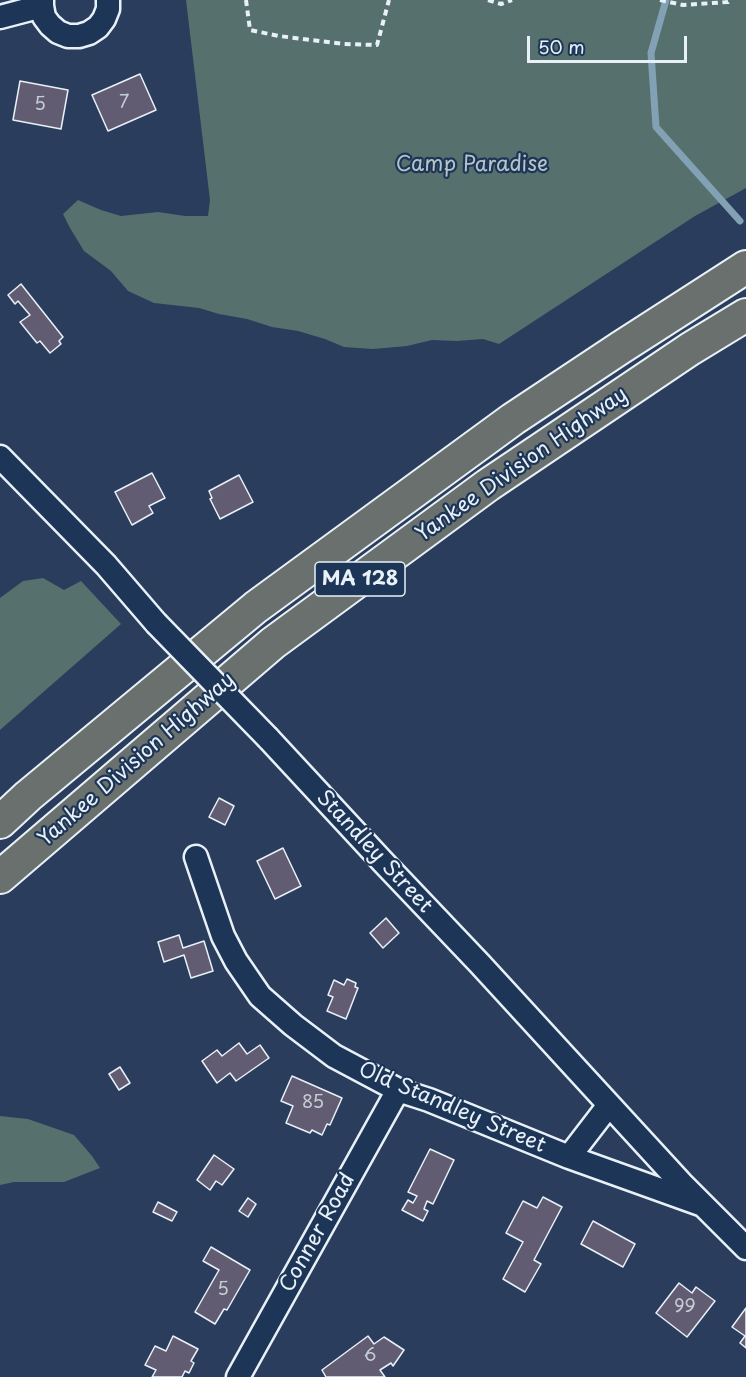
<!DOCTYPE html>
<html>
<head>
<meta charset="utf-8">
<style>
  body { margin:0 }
  #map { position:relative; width:746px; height:1377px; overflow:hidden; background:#2b3d5c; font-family:"Playpen Sans",sans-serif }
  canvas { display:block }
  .scale { position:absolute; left:527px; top:36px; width:160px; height:27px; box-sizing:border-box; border:3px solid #e8f1f8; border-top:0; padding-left:8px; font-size:18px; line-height:21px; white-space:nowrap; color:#e8f1f8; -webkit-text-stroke:4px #1d3557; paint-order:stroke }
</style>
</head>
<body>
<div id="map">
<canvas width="746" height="1377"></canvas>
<div class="scale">50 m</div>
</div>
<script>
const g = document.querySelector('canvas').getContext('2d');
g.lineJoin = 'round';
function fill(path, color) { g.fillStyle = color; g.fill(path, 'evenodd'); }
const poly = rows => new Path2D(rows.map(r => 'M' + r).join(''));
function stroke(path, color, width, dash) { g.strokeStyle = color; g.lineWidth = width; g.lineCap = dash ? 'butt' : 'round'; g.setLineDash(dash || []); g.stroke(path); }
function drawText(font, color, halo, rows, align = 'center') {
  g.font = font + ' "Playpen Sans",sans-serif'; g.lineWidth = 4.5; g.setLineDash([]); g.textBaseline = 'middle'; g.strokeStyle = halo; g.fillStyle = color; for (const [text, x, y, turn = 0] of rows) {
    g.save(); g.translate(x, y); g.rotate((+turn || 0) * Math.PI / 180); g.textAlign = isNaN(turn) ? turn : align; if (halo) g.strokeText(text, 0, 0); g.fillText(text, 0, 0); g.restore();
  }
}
fill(poly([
  [186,0,746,0,746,188,695,216,499,344,483,339,457,341,432,340,407,346,373,349,344,347,325,339,298,331,272,327,247,319,219,314,199,308,154,303,128,291,111,271,84,251,70,228,63,214,78,200,101,210,121,216,158,212,185,216,208,216,210,200],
  [43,578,64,590,81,581,121,624,0,730,0,598,23,581],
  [0,1116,28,1119,74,1135,92,1156,100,1168,64,1182,14,1182,0,1185]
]), '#56706d');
stroke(poly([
  [666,0,651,53,656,127,740,221]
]), '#83a1b4', 7);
const building = poly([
  [140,74,156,110,108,131,92,95,140,74],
  [20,81,68,90,61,129,13,120,20,81],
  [21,284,63,337,59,341,61,344,50,353,40,341,37,343,20,322,30,315,18,301,15,304,8,295,21,284],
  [152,473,165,498,149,506,153,513,132,525,115,492,152,473],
  [239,475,253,502,220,519,210,499,212,498,209,491,239,475],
  [219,798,234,806,225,825,209,817,219,798],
  [283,848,301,886,275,899,257,861,283,848],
  [386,918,399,933,383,948,370,933,386,918],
  [179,935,183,948,204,941,213,971,191,978,184,955,164,962,158,942,179,935],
  [347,979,356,983,355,987,358,988,346,1019,327,1011,333,997,328,995,334,980,344,985,347,979],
  [239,1043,247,1054,260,1045,269,1058,236,1081,230,1073,217,1083,202,1061,217,1050,222,1056,239,1043],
  [120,1067,130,1083,119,1090,109,1074,120,1067],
  [292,1076,342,1098,330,1125,327,1124,322,1135,312,1130,310,1133,286,1123,293,1106,281,1101,292,1076],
  [430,1149,454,1160,433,1204,427,1201,424,1209,428,1211,423,1221,402,1210,408,1200,413,1203,417,1196,408,1192,430,1149],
  [214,1155,234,1169,222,1185,216,1181,210,1190,197,1180,214,1155],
  [543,1197,562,1207,534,1260,541,1264,525,1292,503,1279,523,1242,506,1233,523,1201,537,1208,543,1197],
  [248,1198,256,1204,248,1217,239,1211,248,1198],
  [158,1202,177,1212,172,1221,153,1212,158,1202],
  [593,1221,635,1244,623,1267,581,1244,593,1221],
  [211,1247,250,1270,227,1310,224,1309,215,1324,195,1312,219,1270,203,1261,211,1247],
  [679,1283,692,1293,696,1287,715,1301,687,1337,656,1313,679,1283],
  [746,1308,746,1348,740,1343,745,1336,732,1327,746,1308],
  [173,1336,198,1349,191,1361,194,1363,189,1373,185,1371,182,1377,152,1377,156,1370,145,1365,155,1346,166,1351,173,1336],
  [368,1336,374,1344,384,1337,404,1350,393,1366,391,1363,380,1370,385,1377,326,1377,322,1370,368,1336]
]);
fill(building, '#615c71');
stroke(building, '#e8f1f8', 1.5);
const minor = poly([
  [42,0,42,6,44,17,50,25,58,32,68,36,79,36,89,33,98,27,104,19,108,9,108,0],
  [0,17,42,6],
  [0,457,106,565,156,623],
  [268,738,383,862,480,964,681,1183,746,1248],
  [196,857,223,936,236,961,260,996,293,1025,334,1056,398,1090,429,1100,569,1157,609,1105],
  [569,1157,700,1204],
  [238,1377,398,1090]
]);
const highway = poly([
  [0,822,28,796,256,607,513,419,620,348,746,267],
  [0,877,273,643,488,485,690,349,746,315]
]);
stroke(minor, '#e8f1f8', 27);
stroke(highway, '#e8f1f8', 36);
stroke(poly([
  [246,0,250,30,279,36,344,44,377,45,389,0],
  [488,0,501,4,512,0],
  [660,0,683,5,728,2,730,0]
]), '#e8f1f8', 4, [6, 4.5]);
stroke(minor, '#1d3557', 22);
stroke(highway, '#6a706d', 32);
const minorBridge = poly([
  [156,623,268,738]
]);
stroke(minorBridge, '#e8f1f8', 27, []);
stroke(minorBridge, '#1d3557', 22);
drawText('18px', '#c6ccd6', null, [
  ["7",124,103],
  ["5",40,105],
  ["85",313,1103],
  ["5",223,1290],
  ["99",685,1307],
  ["6",370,1356]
]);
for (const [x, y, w] of [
  [360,579,90]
]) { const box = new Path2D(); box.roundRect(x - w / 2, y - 17, w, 34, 4.5); g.fillStyle = '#1d3557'; g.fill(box); stroke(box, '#e8f1f8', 1.5); }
drawText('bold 20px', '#e8f1f8', null, [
  ["MA 128",360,579]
]);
drawText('21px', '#b5c4c7', '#1d3557', [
  ["Camp Paradise",472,165]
]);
drawText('21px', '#e8f1f8', '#1d3557', [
  ["Yankee Division Highway",522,465,-35],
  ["Yankee Division Highway",137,760,-41],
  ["Standley Street",374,852,47],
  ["Old Standley Street",452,1108,23],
  ["Conner Road",318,1233,-61]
]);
</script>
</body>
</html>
